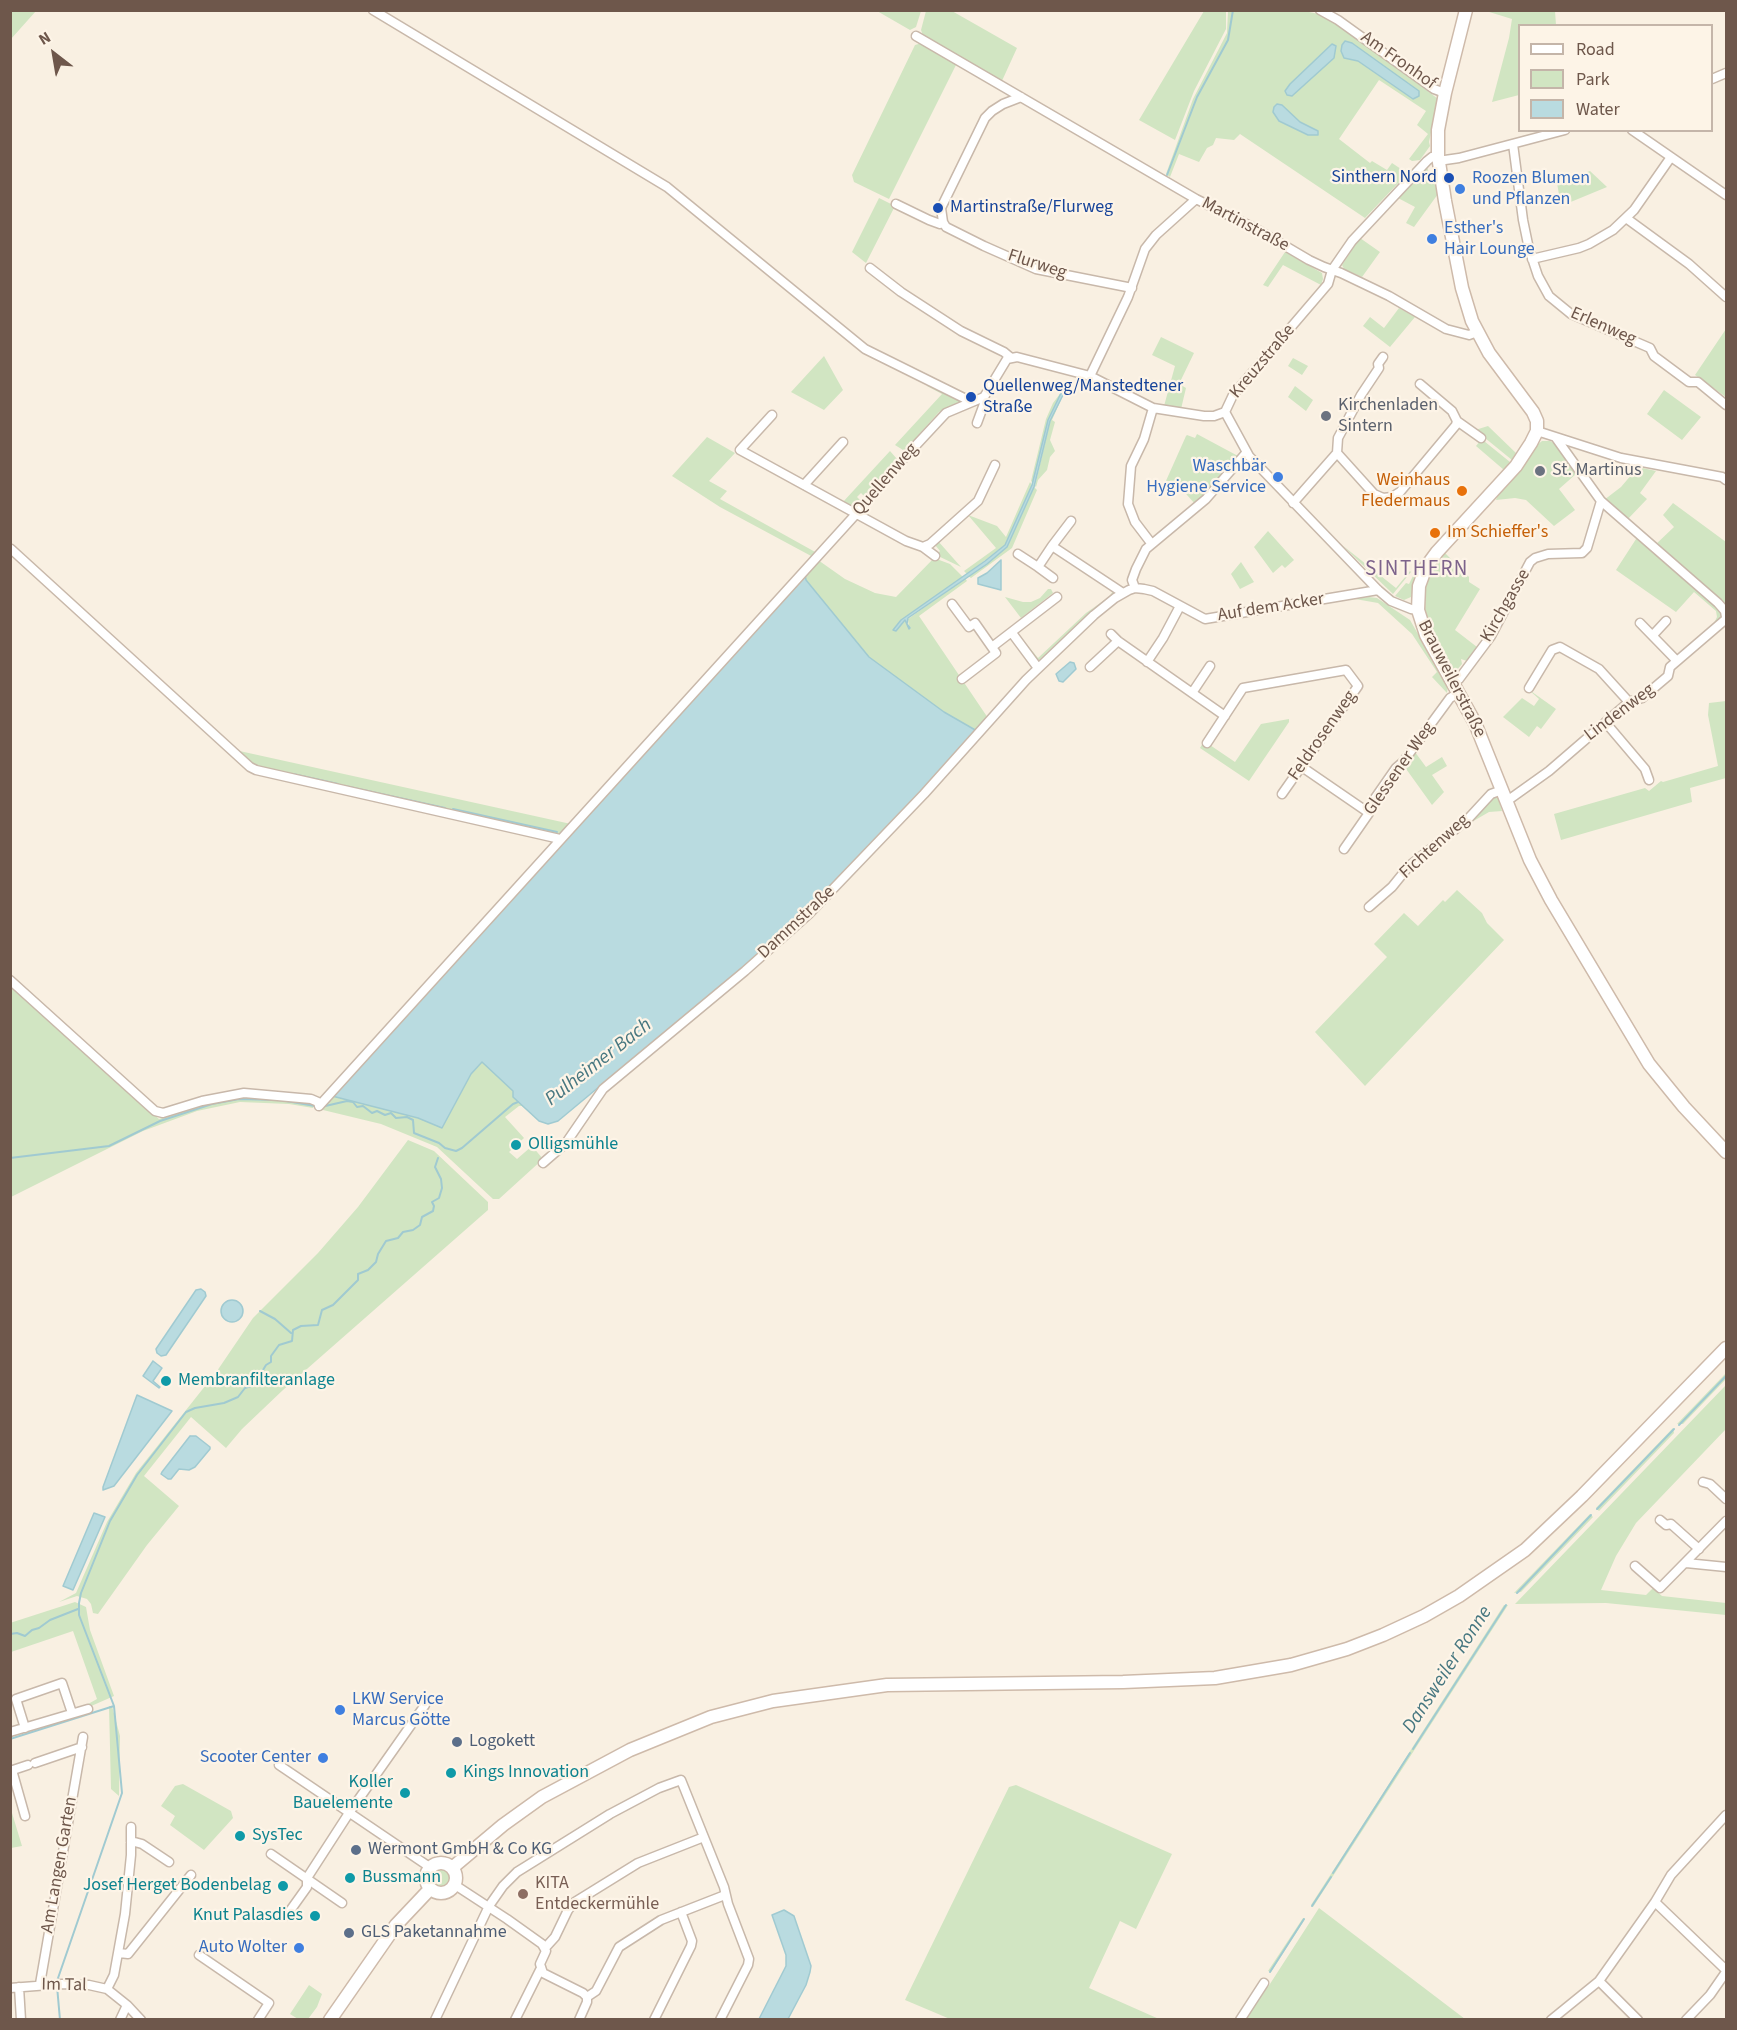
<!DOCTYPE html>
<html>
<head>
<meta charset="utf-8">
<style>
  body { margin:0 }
  #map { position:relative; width:1737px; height:2030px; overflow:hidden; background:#f9f0e2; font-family:"Source Sans 3",sans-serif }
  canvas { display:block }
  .frame { position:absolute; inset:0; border:12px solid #6e574b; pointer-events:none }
  .legend { position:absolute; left:1518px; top:24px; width:195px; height:108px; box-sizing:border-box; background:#fdf4e7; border:2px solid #c4b5a9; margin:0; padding:8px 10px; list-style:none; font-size:18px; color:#6e574b }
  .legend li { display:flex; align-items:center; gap:12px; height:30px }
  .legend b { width:30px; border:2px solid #c4b5a9 }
  .north { position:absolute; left:24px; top:24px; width:60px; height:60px; -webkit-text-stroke:4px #fdf4e7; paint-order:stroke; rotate:329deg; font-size:16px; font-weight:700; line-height:24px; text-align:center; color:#6e574b }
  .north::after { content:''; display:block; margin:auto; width:21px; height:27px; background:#6e574b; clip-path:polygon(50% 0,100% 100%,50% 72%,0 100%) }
</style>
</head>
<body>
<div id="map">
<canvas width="1737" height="2030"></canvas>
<div class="frame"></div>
<ul class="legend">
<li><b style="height:8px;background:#fff"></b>Road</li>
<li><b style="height:16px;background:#d1e5c2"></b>Park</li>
<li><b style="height:16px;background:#b9dbe0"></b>Water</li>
</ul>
<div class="north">N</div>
</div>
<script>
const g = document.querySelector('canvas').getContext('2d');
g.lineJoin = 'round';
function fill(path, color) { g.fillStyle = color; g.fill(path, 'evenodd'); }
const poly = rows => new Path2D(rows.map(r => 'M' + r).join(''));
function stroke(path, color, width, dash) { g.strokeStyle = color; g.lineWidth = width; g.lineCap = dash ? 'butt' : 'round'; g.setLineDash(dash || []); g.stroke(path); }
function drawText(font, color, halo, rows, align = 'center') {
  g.font = font + ' "Source Sans 3",sans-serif'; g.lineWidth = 4.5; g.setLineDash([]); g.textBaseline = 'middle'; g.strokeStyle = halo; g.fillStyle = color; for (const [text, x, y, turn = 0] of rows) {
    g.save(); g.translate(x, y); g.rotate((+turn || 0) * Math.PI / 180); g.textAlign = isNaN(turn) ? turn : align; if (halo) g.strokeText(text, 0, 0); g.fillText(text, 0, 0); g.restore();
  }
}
fill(poly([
  [11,10,36,11,11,39,10,11],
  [1299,10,1319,14,1352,32,1438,99,1429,142,1430,146,1420,160,1412,161,1409,159,1428,134,1417,125,1426,111,1379,80,1339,139,1370,163,1372,161,1387,170,1392,163,1404,171,1403,178,1365,218,1240,134,1234,140,1216,138,1213,145,1207,148,1199,162,1179,154,1170,177,1166,174,1193,99,1227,33,1228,11],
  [877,11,921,10,921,11,916,27,910,30],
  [926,11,952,11,1017,48,1001,83,924,38,921,30],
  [1204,11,1226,11,1226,29,1194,91,1175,140,1139,120],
  [1486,11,1555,11,1556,25,1520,26,1519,95,1492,102,1509,38,1512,19],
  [922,43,957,63,889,199,854,182,852,175,915,45],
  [1427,167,1430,176,1435,173,1438,194,1414,227,1406,223,1415,207,1398,198],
  [1590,171,1607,187,1561,206,1557,183],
  [879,198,895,206,866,263,852,252],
  [1360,238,1380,252,1362,277,1344,269,1342,265],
  [1285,252,1322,273,1323,279,1321,285,1283,265,1268,287,1263,285],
  [1399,308,1415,317,1390,347,1363,326,1370,317,1384,328],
  [1726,329,1726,397,1695,375],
  [1161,337,1194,353,1179,384,1186,388,1181,409,1164,406,1175,366,1152,355],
  [824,356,843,390,824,410,791,392],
  [1293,358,1308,366,1302,375,1288,366],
  [929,385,960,401,959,403,939,412,905,450,903,450,895,445,942,394,927,386],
  [1295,386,1313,400,1306,411,1288,397],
  [1664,390,1701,417,1682,440,1647,414],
  [1062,391,1048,420,1033,483,1031,481,1046,419,1053,403],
  [1064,393,1052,420,1055,422,1050,440,1055,451,1050,457,1047,470,1038,480,1036,487,1035,486,1050,421],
  [1488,426,1516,453,1512,460,1485,438,1481,438,1472,431],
  [1197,434,1238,456,1196,505,1178,485,1174,488,1165,483,1186,436,1187,435,1195,438],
  [707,437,735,453,709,481,727,491,720,499,817,553,813,557,720,507,672,476],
  [1480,441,1484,441,1510,462,1504,470,1476,446],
  [1542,441,1550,441,1557,445,1576,474,1559,489,1575,510,1554,526,1526,500,1515,498,1496,500,1498,494,1516,474,1537,445],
  [890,451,897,459,864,496,861,493,857,497,860,500,852,509,842,503],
  [1638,467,1656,471,1640,493,1647,499,1627,520,1604,500,1621,487],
  [1030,482,1032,485,1005,545,967,574,964,571,996,548,968,515,997,526,1006,537],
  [1034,487,1037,490,1012,548,971,578,968,576,1007,547],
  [1673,503,1726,542,1726,609,1654,546,1674,527,1663,515],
  [1268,531,1294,560,1285,568,1282,565,1273,573,1254,547],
  [1638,536,1723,613,1720,618,1714,623,1717,617,1716,611,1694,592,1676,612,1616,570],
  [938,541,961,567,936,555,940,551,935,545],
  [1342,545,1396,588,1410,571,1411,572,1393,594],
  [1445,553,1469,577,1469,582,1480,589,1455,630,1477,647,1467,661,1461,659,1462,664,1456,671,1452,668,1444,650,1430,627,1425,609,1426,584,1433,567],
  [934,558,950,564,963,577,901,620,894,629,906,620,909,629,908,619,965,578,967,581,919,616,988,718,977,731,558,1121,548,1124,539,1121,522,1106,519,1106,505,1117,524,1138,509,1152,517,1159,532,1146,543,1159,499,1199,493,1199,437,1147,381,1124,323,1110,324,1104,332,1096,418,1118,442,1128,471,1074,540,1000,858,644,805,580,805,574,818,560,845,579,875,593,896,597],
  [1241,562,1254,582,1240,589,1231,574],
  [1413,576,1416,578,1411,597,1404,600,1395,596,1406,583,1409,584],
  [1048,589,1051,589,1053,593,1021,618,1005,597,1023,602,1031,602,1040,598],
  [1113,591,1113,595,1094,608,1038,661,1016,631,1038,658,1086,613,1109,597],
  [1369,597,1377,598,1410,620,1448,686,1447,693,1432,677,1437,672,1412,634,1378,603,1355,599],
  [1528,689,1556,709,1541,729,1537,726,1529,737,1503,717,1522,698,1534,706,1539,699],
  [1726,701,1726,778,1690,788,1692,802,1561,840,1554,814,1645,788,1649,791,1661,781,1663,782,1718,766,1708,715,1709,703],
  [1289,719,1289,722,1249,781,1200,748,1204,741,1235,762,1261,724],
  [235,750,571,824,561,836,255,768],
  [1415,752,1426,767,1442,757,1447,766,1432,775,1444,792,1432,805,1404,766],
  [1493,797,1498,798,1502,811,1489,812,1470,823],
  [1457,890,1482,913,1487,923,1504,940,1365,1086,1315,1032,1387,957,1374,944,1404,913,1418,926,1443,900,1445,902],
  [10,984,159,1119,195,1105,239,1096,314,1102,313,1108,289,1104,240,1102,197,1111,143,1131,11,1197],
  [408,1140,434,1151,488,1202,488,1210,283,1390,242,1429,226,1448,191,1417,144,1476,179,1506,147,1545,98,1614,93,1613,91,1604,87,1599,77,1596,59,1602,76,1593,107,1522,136,1473,217,1371,253,1318,318,1253,358,1207],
  [1726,1373,1726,1379,1683,1424,1677,1424],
  [1726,1385,1726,1429,1636,1523,1616,1556,1601,1590,1646,1595,1653,1588,1662,1596,1726,1603,1726,1615,1606,1603,1515,1604],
  [1673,1428,1674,1433,1599,1511,1596,1508],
  [1590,1514,1593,1517,1521,1592,1514,1593],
  [75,1602,86,1607,90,1630,114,1696,89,1707,88,1704,97,1699,73,1631,11,1652,10,1623],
  [1504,1605,1508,1605,1313,1907,1311,1905],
  [109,1706,112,1706,120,1736,119,1796,111,1789],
  [183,1784,231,1811,233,1818,204,1850,170,1825,175,1816,161,1806,175,1786],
  [1016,1785,1172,1854,1136,1929,1120,1921,1089,1988,1159,2019,950,2019,905,2000,1009,1787],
  [12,1813,22,1846,11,1848,10,1814],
  '430 1879a11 11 0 1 1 22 0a11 11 0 1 1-22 0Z',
  [1319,1908,1465,2019,1243,2020,1265,1986,1268,1987],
  [1303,1918,1305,1919,1271,1972,1268,1971],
  [309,1985,322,1994,317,2007,308,2019,298,2019,290,2014]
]), '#d1e5c2');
const water = poly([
  [1345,41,1352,43,1419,91,1419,96,1413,99,1358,61,1344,58,1341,51,1342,45,1345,41],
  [1332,44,1336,46,1334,58,1292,96,1287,95,1285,91,1290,84,1332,44],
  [1277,104,1282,105,1300,122,1318,131,1318,135,1308,135,1279,121,1273,112,1274,107,1277,104],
  [1062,391,1064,393,1050,421,1034,487,1007,547,987,564,908,618,907,624,910,628,909,629,905,620,896,631,893,630,901,620,985,561,1005,545,1032,485,1048,420,1062,391],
  [1001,560,1001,590,978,584,978,578,987,573,1001,560],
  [805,574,806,580,869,657,944,712,977,731,922,792,808,913,558,1121,548,1124,539,1121,513,1097,513,1091,482,1062,471,1074,442,1128,418,1118,332,1096,805,574],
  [1070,662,1074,663,1076,669,1063,682,1059,681,1056,674,1070,662],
  [201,1289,205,1292,206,1296,166,1355,161,1356,157,1353,156,1349,196,1290,201,1289],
  '221 1311a11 11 0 1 1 22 0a11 11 0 1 1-22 0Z',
  [153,1361,162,1368,153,1381,160,1387,159,1388,143,1376,153,1361],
  [137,1395,172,1411,114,1486,103,1490,103,1487,137,1395],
  [190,1436,196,1436,210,1447,210,1449,195,1467,189,1470,179,1469,171,1479,168,1479,161,1474,162,1472,190,1436],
  [94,1513,105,1517,73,1590,63,1586,94,1513],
  [784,1910,794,1916,811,1966,810,1972,806,1985,788,2019,759,2019,786,1966,786,1955,772,1915,784,1910]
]);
fill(water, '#b9dbe0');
stroke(water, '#a0cad1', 1.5);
stroke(poly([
  [1167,175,1197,97,1228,40,1233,10],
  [293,774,338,784],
  [345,786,445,808],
  [453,809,557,832],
  [286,1101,315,1106],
  [321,1107,347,1101,353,1102,357,1107,363,1106,372,1113,377,1111,385,1115,391,1113,396,1118,407,1117,413,1120,414,1133,439,1143,445,1148,456,1151,462,1148,513,1104,518,1102],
  [10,1158,109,1146,160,1121,212,1104,239,1099,280,1100],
  [260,1311,275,1319,291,1333],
  [1679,1425,1726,1376],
  [1597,1509,1674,1429],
  [1517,1593,1591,1515],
  [10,1634,17,1633,25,1636,32,1630,39,1628,50,1620,78,1609],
  [10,1739,114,1706],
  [1413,1749,1506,1605],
  [1333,1873,1410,1753],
  [1312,1906,1331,1877],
  [1270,1972,1304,1919],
  [57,1981,122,1793,114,1706,79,1615,79,1603,81,1593,110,1521,137,1475,186,1412,195,1408,224,1403,238,1397,245,1388,254,1385,266,1365,271,1362,271,1356,279,1345,292,1341,293,1330,301,1326,318,1325,322,1310,333,1305,358,1280,358,1274,368,1270,376,1262,378,1254,386,1241,398,1238,403,1232,413,1230,420,1225,422,1217,433,1211,434,1206,432,1202,439,1198,442,1188,441,1179,435,1167,438,1158],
  [57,1986,60,2020]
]), '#a0cad1', 2);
const street = poly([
  [373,10,667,187,865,349,972,402],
  [1320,10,1338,20,1434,89,1445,93],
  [916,36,1196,199,1258,230,1309,260,1324,267,1341,273,1389,296,1446,329,1469,335,1477,332],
  [1712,79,1726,73],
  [1021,97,1003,104,992,111,985,118,941,208,943,222,946,227,984,246,1036,269,1132,288],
  [1632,130,1726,195],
  [1513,144,1523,220,1529,249,1538,276,1549,296,1571,314,1650,348,1654,356,1689,382,1698,382,1726,405],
  [1438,161,1459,158,1565,130],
  [896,204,929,220,940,224,943,222],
  [1626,218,1689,264,1726,297],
  [1532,259,1579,248,1589,244,1613,230,1634,210,1671,157],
  [870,268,901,292,961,331,1004,352,1010,357],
  [1090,376,1128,297,1145,249,1156,235,1196,199],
  [1420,384,1452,411,1457,421,1481,438],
  [1225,412,1233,395,1328,284,1332,270,1352,241,1427,161,1432,157,1438,156],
  [1225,412,1249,456,1378,590,1391,601,1411,609,1418,610],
  [772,415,740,450,906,541,923,547,935,556],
  [977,423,984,404,984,397],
  [1537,431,1621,458,1722,477,1726,480],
  [1556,438,1601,501,1718,603,1725,611,1726,617],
  [1337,453,1374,494,1383,498,1392,497,1400,492,1456,425,1457,421],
  [804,485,843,442],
  [1293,503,1337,453,1338,438,1361,395,1379,368,1378,364,1383,357],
  [1071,521,1052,546,1123,593],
  [1151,543,1135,522,1128,504,1131,466,1144,439,1153,408],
  [1052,546,1038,567,1053,578],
  [923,547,930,544,978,501,995,465],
  [11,549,250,767,256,770,560,839],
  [1018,554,1038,567],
  [1135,588,1132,580,1136,569,1146,549,1206,499,1246,453],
  [952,604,969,627,975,623,996,653,962,679],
  [1640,623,1677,661],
  [1012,633,1038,668],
  [1111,634,1118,641,1225,716],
  [1653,635,1666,621],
  [992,647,1057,597],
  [1147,662,1163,638,1180,606],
  [1090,667,1118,641],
  [1453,683,1459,679,1491,636,1530,562,1535,558,1548,554,1582,553,1587,548,1601,501],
  [1529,688,1552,650,1560,647,1599,669,1629,702],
  [1192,693,1210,666],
  [1606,723,1645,769,1649,780],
  [1207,743,1243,688,1346,670,1358,686,1282,794],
  [1302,767,1369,813],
  [1507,801,1549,771,1629,702,1642,698,1668,676,1670,667,1726,619],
  [1344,849,1369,813,1373,801,1396,768,1403,762,1450,698,1459,693],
  [1369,907,1392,887,1409,866,1467,820,1491,794,1502,790],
  [10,980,155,1111,163,1113,202,1101,244,1093,311,1099,318,1102,319,1106,856,514,905,457,946,413,984,397,1007,359,1017,357,1090,376,1153,408,1204,416,1214,416,1225,412],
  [543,1163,566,1143,603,1089,745,971,809,914,924,794,1026,680,1094,615,1115,598,1129,590,1135,588,1144,589,1153,591,1205,619,1378,590],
  [1703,1482,1710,1484,1726,1499],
  [1660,1520,1666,1525,1671,1524,1699,1549],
  [1686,1563,1726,1567],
  [1635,1566,1660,1588,1726,1521],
  [25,1728,16,1699,62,1683,72,1713],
  [10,1732,88,1709],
  [35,1763,82,1747],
  [279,1765,431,1868],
  [12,1770,25,1816],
  [10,1771,28,1765],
  [131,1841,142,1844,169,1862],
  [271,1854,342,1903],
  [455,1885,507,1919,542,1944,546,1951,540,1964,543,1973,583,1993,587,1997],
  [1655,1902,1726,1970],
  [287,1915,307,1887,307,1878,349,1813,425,1705],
  [545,1948,555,1937,568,1910,575,1902,638,1863,704,1837],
  [119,1953,128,1954,191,1875],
  [199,1955,269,2003,258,2020],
  [1599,1981,1638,2020],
  [40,1984,83,1737],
  [19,1987,21,2020],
  [10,1988,62,1984,89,1985,107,1989,127,2005,141,2020],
  [107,1989,114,1975,125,1914,131,1855,131,1827],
  [587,1997,596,1991,619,1947,661,1920,725,1895],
  [120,2020,127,2005],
  [435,2020,489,1906,503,1886,517,1872,610,1814,659,1788,681,1780,724,1887,728,1904,749,1959,748,1965,720,2020],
  [515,2020,540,1970],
  [579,2020,587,2002,587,1997],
  [654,2020,691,1946,692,1941,681,1912],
  [1240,2020,1264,1983],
  [1551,2020,1599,1981,1655,1902,1671,1875,1726,1815],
  [1686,2020,1710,1995,1726,1972]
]);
const secondary = poly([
  [1466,10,1445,93,1438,130,1438,156,1445,201,1462,288,1472,321,1489,353,1533,412,1537,421,1537,431,1531,443,1516,466,1437,552,1426,567,1419,586,1418,610,1426,635,1475,723,1530,860,1551,900,1649,1064,1684,1107,1726,1152],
  '426 1878a15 15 0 1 1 30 0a15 15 0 1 1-30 0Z',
  [452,1868,503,1825,542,1797,630,1750,711,1717,773,1701,887,1685,1123,1682,1215,1678,1291,1665,1347,1649,1383,1635,1424,1616,1459,1596,1525,1550,1582,1496,1726,1348],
  [330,2020,396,1925,430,1889]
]);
stroke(street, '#c8b8aa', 11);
stroke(secondary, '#cebaaa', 15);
stroke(street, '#fff', 8);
stroke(secondary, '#fff', 12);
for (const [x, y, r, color] of [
  [1449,178,6,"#1a4fb4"],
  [1460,189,6,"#3f7fe0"],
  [938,208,6,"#1a4fb4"],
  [1432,239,6,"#3f7fe0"],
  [971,397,6,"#1a4fb4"],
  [1326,416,6,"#6b7280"],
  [1540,471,6,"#6b7280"],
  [1278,477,6,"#3f7fe0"],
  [1462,491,6,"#e8710a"],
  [1435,533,6,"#e8710a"],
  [516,1145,6,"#0f9aa8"],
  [166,1381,6,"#0f9aa8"],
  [340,1710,6,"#3f7fe0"],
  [457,1742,6,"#5c6f8a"],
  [323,1758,6,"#3f7fe0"],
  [451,1773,6,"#0f9aa8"],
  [405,1793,6,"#0f9aa8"],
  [240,1836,6,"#0f9aa8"],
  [356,1850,6,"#5c6f8a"],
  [350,1878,6,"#0f9aa8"],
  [283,1886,6,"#0f9aa8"],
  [523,1894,6,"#8d6e63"],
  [315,1916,6,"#0f9aa8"],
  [349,1933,6,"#5c6f8a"],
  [299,1948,6,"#3f7fe0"]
]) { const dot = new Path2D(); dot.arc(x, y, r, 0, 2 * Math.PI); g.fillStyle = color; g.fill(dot); stroke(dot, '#fdf4e7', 2); }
drawText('18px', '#6e574b', '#fdf4e7', [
  ["Am Fronhof",1398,61,35],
  ["Martinstraße",1245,225,28],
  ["Flurweg",1037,265,18],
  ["Erlenweg",1603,327,24],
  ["Kreuzstraße",1263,362,-50],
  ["Quellenweg",886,480,-49],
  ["Kirchgasse",1506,606,-60],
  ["Auf dem Acker",1271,608,-9],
  ["Brauweilerstraße",1451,679,63],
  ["Lindenweg",1620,713,-37],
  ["Feldrosenweg",1323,736,-55],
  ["Glessener Weg",1400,769,-55],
  ["Fichtenweg",1435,847,-42],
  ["Dammstraße",797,923,-43],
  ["Am Langen Garten",60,1865,-80],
  ["Im Tal",64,1986,1]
]);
drawText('18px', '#164399', '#fdf4e7', [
  ["Sinthern Nord",1437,178,"right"],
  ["Martinstraße/Flurweg",950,208],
  ["Quellenweg/Manstedtener",983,387],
  ["Straße",983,408]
], 'left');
drawText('18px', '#366cbe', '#fdf4e7', [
  ["Roozen Blumen",1472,179],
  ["und Pflanzen",1472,200],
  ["Esther's",1444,229],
  ["Hair Lounge",1444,250],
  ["Waschbär",1266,467,"right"],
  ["Hygiene Service",1266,488,"right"],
  ["LKW Service",352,1700],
  ["Marcus Götte",352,1721],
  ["Scooter Center",311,1758,"right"],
  ["Auto Wolter",287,1948,"right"]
], 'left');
drawText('18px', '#5b616d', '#fdf4e7', [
  ["Kirchenladen",1338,406],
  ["Sintern",1338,427],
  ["St. Martinus",1552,471]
], 'left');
drawText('18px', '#c56008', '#fdf4e7', [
  ["Weinhaus",1450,481],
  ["Fledermaus",1450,502],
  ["Im Schieffer's",1447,533,"left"]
], 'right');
drawText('18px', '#0d838f', '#fdf4e7', [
  ["Olligsmühle",528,1145],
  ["Membranfilteranlage",178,1381],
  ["Kings Innovation",463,1773],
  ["Koller",393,1783,"right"],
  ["Bauelemente",393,1804,"right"],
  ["SysTec",252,1836],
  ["Bussmann",362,1878],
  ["Josef Herget Bodenbelag",271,1886,"right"],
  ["Knut Palasdies",303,1916,"right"]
], 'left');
drawText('18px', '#4e5e75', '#fdf4e7', [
  ["Logokett",469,1742],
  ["Wermont GmbH & Co KG",368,1850],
  ["GLS Paketannahme",361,1933]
], 'left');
drawText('18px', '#785e54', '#fdf4e7', [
  ["KITA",535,1884],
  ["Entdeckermühle",535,1905]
], 'left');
drawText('italic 20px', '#477780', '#fdf4e7', [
  ["Pulheimer Bach",599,1063,-38],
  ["Dansweiler Ronne",1448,1670,-57]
]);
g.letterSpacing = '1.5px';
drawText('21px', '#7d638b', '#fdf4e7', [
  ["SINTHERN",1417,570]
]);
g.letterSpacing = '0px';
</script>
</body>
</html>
